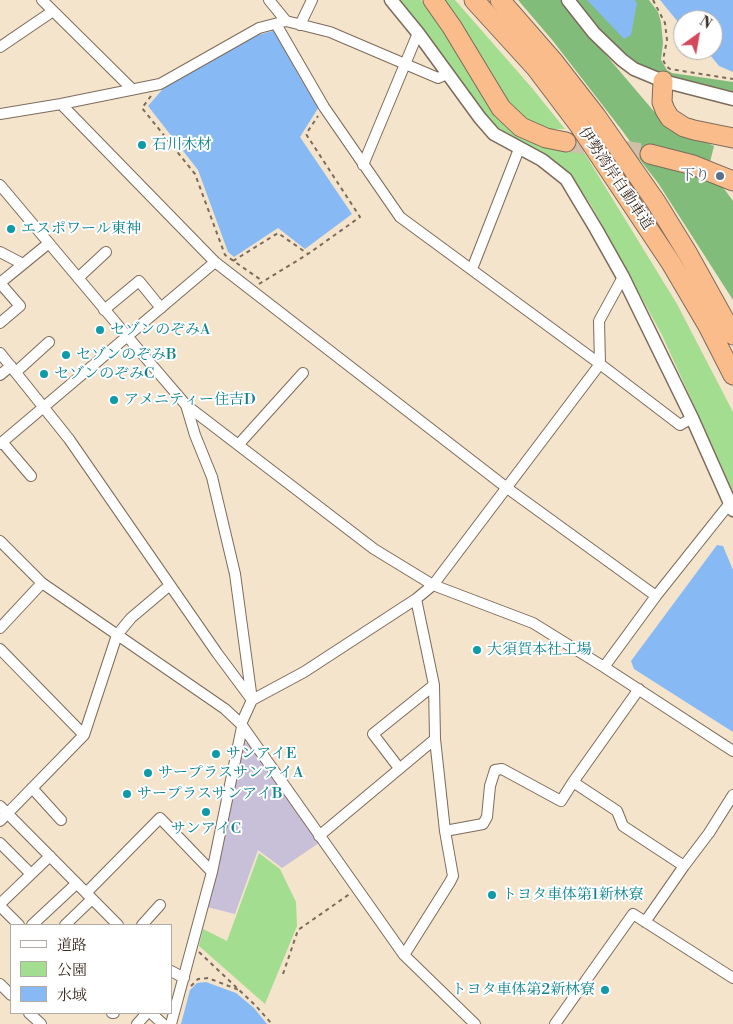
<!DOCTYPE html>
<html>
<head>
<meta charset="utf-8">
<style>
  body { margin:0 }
  #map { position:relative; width:733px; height:1024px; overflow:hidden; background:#f5e4cc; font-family:"Libre Bodoni","Noto Serif JP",serif }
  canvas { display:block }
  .legend { position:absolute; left:10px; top:924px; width:162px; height:90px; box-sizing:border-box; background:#fff; border:1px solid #b1aaa5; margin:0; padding:6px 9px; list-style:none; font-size:15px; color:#3b2a1e }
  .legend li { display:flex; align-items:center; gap:10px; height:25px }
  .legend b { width:25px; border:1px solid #b1aaa5 }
  .north { position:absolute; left:673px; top:10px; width:50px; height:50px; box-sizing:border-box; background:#fff; border:1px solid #b1aaa5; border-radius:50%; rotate:32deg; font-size:14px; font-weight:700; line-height:20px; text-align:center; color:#3b2a1e }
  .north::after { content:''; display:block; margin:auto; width:18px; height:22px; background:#d1495b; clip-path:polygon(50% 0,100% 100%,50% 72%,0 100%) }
</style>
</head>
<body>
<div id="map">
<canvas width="733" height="1024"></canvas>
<ul class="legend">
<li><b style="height:6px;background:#fff"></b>道路</li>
<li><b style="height:14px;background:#a2dd90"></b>公園</li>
<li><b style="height:14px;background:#87b9f4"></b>水域</li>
</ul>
<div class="north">N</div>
</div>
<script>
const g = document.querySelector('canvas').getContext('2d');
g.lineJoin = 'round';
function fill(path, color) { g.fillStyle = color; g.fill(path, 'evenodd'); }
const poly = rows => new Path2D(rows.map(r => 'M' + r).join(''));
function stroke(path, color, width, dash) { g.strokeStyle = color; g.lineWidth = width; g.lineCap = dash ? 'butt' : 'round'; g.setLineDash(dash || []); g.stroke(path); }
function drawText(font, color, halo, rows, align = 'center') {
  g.font = font + ' "Libre Bodoni","Noto Serif JP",serif'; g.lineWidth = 4; g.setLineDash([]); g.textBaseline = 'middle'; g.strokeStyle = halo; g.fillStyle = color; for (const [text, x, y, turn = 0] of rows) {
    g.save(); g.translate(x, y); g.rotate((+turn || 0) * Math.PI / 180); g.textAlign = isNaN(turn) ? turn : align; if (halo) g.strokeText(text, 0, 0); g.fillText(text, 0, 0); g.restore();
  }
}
fill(poly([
  [248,742,319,843,282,868,258,850,235,914,207,907,242,744]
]), '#c8bfd8');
fill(poly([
  [399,0,421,0,439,25,491,110,510,130,539,142,582,149,677,304,733,412,733,491,662,335,591,205,569,173,552,159,505,133,487,118,458,81,433,42],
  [439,0,455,0,532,88,565,129,543,129,507,109],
  [259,853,280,869,296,902,297,926,265,1004,199,946,203,929,227,941]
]), '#a2dd90');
fill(poly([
  [518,0,562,0,583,28,663,122,714,146,709,166,716,182,725,190,733,201,733,300,658,183,634,152,637,151,621,129,553,41],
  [577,0,649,0,658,12,661,22,663,43,661,60,667,70,672,73,733,82,733,93,662,74,644,67,624,53,597,26]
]), '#81bc7a');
fill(poly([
  [587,0,634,0,637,3,631,35,624,39],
  [660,0,733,0,733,72,719,66,706,50,713,50,713,20,683,20,683,28],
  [276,30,320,105,300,137,352,214,305,249,278,228,234,257,228,252,198,170,148,106,162,90,179,77,251,37],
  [717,545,723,546,733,570,733,732,634,669,631,661],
  [206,982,236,993,254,1008,267,1024,181,1024,190,990,197,983]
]), '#87b9f4');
stroke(poly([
  [566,142,650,154]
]), '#d0bfa9', 19, [19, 9]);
const minor = poly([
  [42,0,132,89],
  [269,0,286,21],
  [276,24,324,107,400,217,600,364,680,425,692,418],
  [300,25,312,0],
  [0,47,53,11],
  [61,104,215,262,507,488,656,596],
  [0,114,61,104,160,84,259,28,286,21,330,32,438,78,447,74],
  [363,165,418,33],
  [0,185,127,336,186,405,374,549,433,585,416,599,304,672,252,700],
  [0,252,23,264],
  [472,269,519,149],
  [623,277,599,321,600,364,433,585,533,623,604,667,656,596,730,503],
  [78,278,106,252],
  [104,310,139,281,161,308],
  [0,323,20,306,0,283,49,243],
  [0,353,69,439,217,653,252,700],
  [16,372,49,342],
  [0,375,11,366],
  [186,405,195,435,212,477,235,574,252,700,241,724],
  [2,442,31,476],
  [0,444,215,262],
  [239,444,303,373],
  [0,541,42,583,225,709,241,724,404,955,475,1024],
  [0,628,42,583],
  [0,649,84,735],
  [604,667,733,751],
  [399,768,373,734,434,685],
  [573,782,639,689],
  [32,788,61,820],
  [0,806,118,925],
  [0,821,84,735,117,635,131,618,170,585],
  [445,831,483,824,487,817,490,786,495,770,502,769,561,801,573,782,617,811,623,826,684,866,645,922],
  [319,836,435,739],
  [0,843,31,874],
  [684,866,709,833,733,795],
  [86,893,160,818,212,872],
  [0,904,50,856],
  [0,906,19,925],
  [32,925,76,884],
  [65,925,92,899],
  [142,925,160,905],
  [404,955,450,882,453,876,445,831,435,739,434,685,416,599],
  [171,971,184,978],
  [0,984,11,995],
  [29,1013,41,1024],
  [112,1013,114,1013],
  [151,1013,163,1024],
  [137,1024,147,1013],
  [171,1024,212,872,242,727],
  [555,1024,633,914,733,978]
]);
const tertiary = poly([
  [391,0,418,33,480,118,494,134,542,160,566,179,596,229,623,277,692,418,733,510],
  [568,0,594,33,622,60,634,69,663,81,733,99]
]);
const motorway = poly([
  [433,0,452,27,501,108,521,127,546,138,566,142],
  [474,0,536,68,579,125,671,263,708,326,733,375],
  [500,0,554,62,596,116,656,202,688,254,733,335],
  [663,81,662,102,665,110,670,118,684,127,694,130,733,138],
  [650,154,693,165,733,181]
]);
stroke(minor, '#7c6b5b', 12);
stroke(tertiary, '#7c6b5b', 15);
stroke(motorway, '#7c6b5b', 21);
stroke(poly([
  [653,0,665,23,667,40,663,60,666,66,670,69,733,79],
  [151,96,142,108,195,174,225,255,261,280],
  [233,261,278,233,308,254],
  [259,284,308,254,360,217,306,134,318,116],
  [199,952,256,1006,272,1024],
  [283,974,298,930,351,893],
  [191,986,198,979,208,978,239,990]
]), '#7c6b5b', 2, [4, 4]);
stroke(minor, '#fff', 10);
stroke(tertiary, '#fff', 12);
stroke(motorway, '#fabc8b', 19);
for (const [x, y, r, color] of [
  [142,145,5,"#0f9aa8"],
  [720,176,5,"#5c6f8a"],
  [11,229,5,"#0f9aa8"],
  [100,330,5,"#0f9aa8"],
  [66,355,5,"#0f9aa8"],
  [44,374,5,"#0f9aa8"],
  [114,400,5,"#0f9aa8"],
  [477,650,5,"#0f9aa8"],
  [216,754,5,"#0f9aa8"],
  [148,773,5,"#0f9aa8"],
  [127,794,5,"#0f9aa8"],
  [206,812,5,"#0f9aa8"],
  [492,895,5,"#0f9aa8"],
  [605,990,5,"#0f9aa8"]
]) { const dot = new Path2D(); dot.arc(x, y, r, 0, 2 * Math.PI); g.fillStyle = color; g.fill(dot); stroke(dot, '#fff', 2); }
drawText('15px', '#0d838f', '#fff', [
  ["石川木材",152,145],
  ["エスポワール東神",21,229],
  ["セゾンのぞみA",110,330],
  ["セゾンのぞみB",76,355],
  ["セゾンのぞみC",54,374],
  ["アメニティー住吉D",124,400],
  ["大須賀本社工場",487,650],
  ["サンアイE",226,754],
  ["サープラスサンアイA",158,773],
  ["サープラスサンアイB",137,794],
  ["サンアイC",206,829,"center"],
  ["トヨタ車体第1新林寮",502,895],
  ["トヨタ車体第2新林寮",595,990,"right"]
], 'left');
drawText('15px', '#4e5e75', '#fff', [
  ["下り",710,176]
], 'right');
drawText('15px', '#3b2a1e', '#fff', [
  ["伊勢湾岸自動車道",615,179,56]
]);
</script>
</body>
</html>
